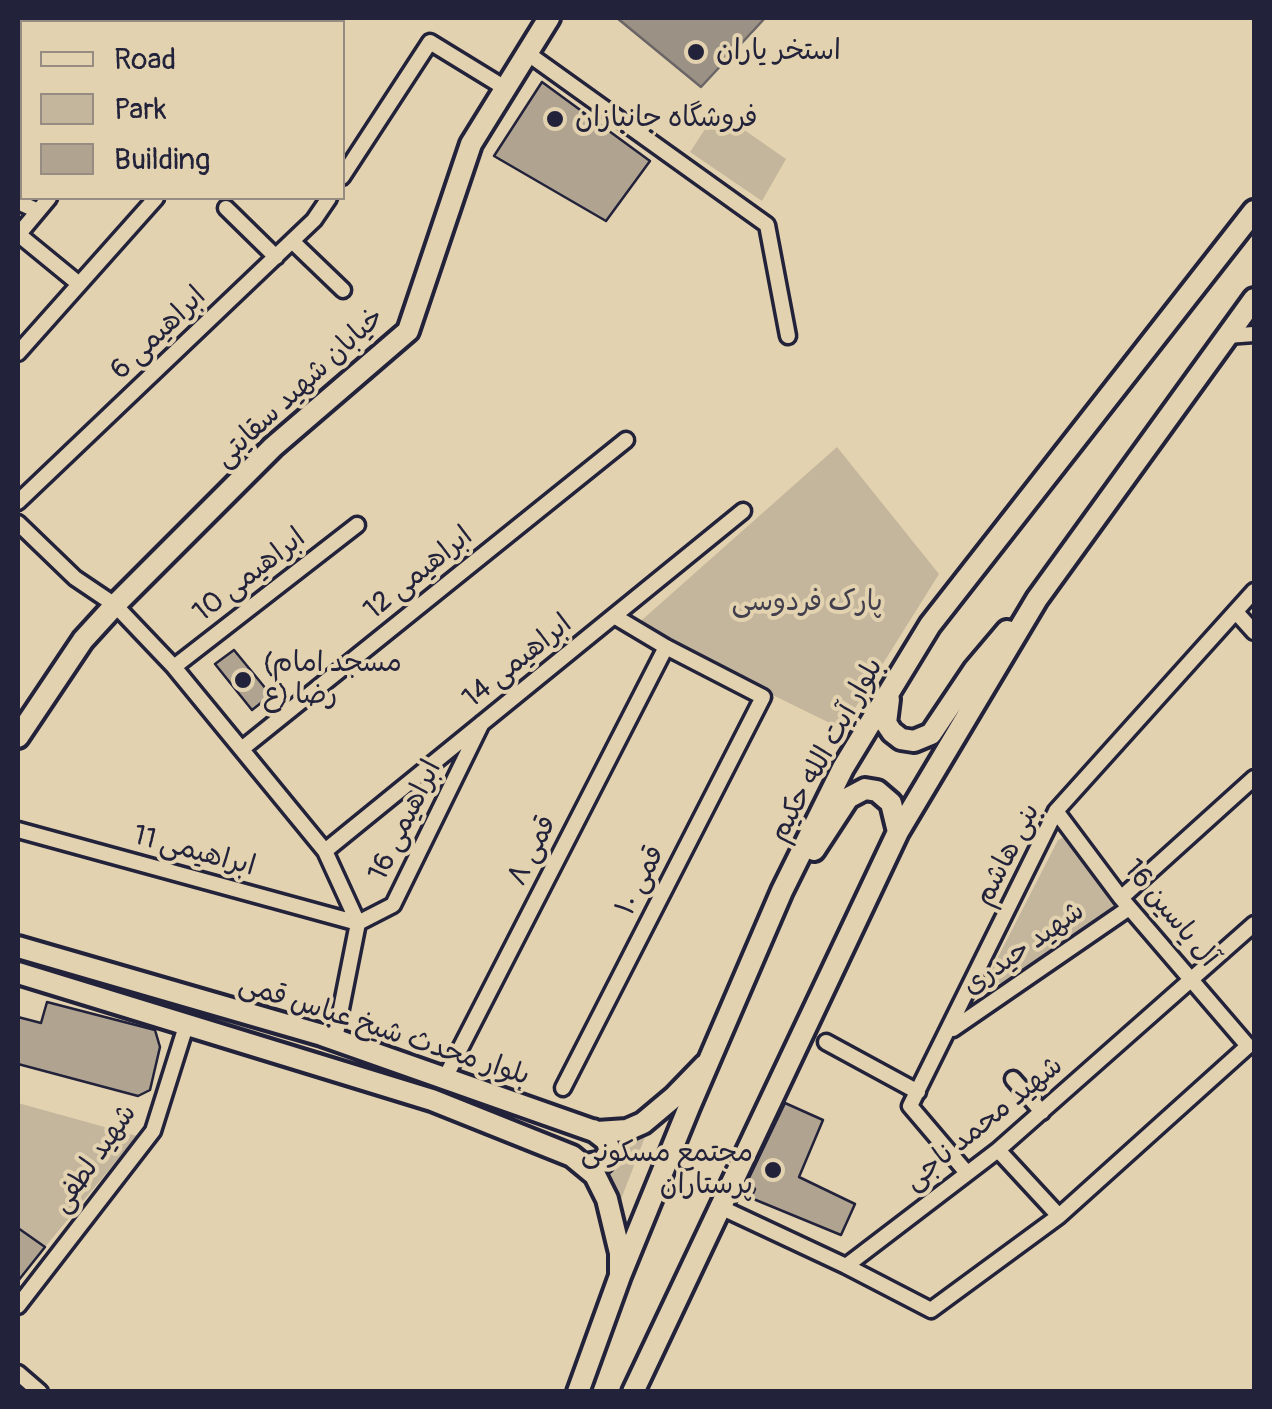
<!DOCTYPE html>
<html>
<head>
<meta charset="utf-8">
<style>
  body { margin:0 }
  #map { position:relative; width:1272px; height:1409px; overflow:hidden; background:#e3d2af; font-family:Pangolin,sans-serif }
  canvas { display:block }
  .frame { position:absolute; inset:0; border:20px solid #22223b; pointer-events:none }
  .legend { position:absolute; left:20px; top:20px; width:325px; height:180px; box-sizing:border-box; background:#e3d2af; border:2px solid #968c81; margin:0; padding:12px 18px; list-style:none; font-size:30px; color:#22223b }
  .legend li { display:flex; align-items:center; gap:20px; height:50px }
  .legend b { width:50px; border:2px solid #968c81 }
</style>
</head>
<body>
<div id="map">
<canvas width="1272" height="1409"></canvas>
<div class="frame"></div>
<ul class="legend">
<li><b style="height:12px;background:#e3d2af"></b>Road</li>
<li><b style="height:28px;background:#c4b69c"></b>Park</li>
<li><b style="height:28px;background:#b0a491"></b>Building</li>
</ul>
</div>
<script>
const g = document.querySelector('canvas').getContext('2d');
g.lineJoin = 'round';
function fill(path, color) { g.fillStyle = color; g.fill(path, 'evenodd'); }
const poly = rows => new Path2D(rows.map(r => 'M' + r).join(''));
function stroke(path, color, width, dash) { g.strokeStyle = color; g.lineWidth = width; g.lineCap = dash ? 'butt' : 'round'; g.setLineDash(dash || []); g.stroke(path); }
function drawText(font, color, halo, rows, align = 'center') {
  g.font = font + ' Pangolin,"Playpen Sans Arabic",sans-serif'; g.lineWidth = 8; g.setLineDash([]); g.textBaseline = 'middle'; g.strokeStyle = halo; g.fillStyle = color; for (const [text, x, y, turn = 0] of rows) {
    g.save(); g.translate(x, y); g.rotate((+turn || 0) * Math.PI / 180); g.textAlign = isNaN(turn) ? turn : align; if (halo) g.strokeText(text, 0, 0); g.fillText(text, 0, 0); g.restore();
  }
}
fill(poly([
  [717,111,786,159,762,201,690,152],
  [837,447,939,574,842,729,634,627],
  [1065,837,1073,839,1114,902,1112,910,1003,983,995,983,991,973,993,967,1058,840],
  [18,1103,137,1136,45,1247,18,1228],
  [645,1137,620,1202,605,1175,615,1158,617,1142]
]), '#c4b69c');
const water = poly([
  [617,18,765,18,701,87,617,18]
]);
fill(water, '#9b9184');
stroke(water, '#6b6567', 2.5);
const building = poly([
  [542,82,650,161,606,221,494,156,542,82],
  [234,650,271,695,252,710,215,664,234,650],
  [47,1002,155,1030,160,1047,150,1090,138,1096,18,1064,18,1017,41,1023,47,1002],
  [785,1103,823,1120,799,1177,855,1204,841,1235,751,1198,755,1189,748,1180,785,1103],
  [18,1228,45,1247,18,1281,18,1228]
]);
fill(building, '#b0a491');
stroke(building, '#22223b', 2.5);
const minor = poly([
  [49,22,49,18],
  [157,22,160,18],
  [271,22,272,18],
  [527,53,767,225,788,336],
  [342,177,430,42,505,88],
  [18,202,38,211],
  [226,208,276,257],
  [18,234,79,284],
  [18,235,49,198],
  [292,241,343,290],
  [1227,336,1254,334],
  [18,353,156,198],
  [18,502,314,220,329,198],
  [18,523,75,578,115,605,174,667,325,851,358,923,335,1039],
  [1236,612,1254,632],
  [174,667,357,525],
  [243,748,626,440],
  [1056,811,1121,898,1248,1046,1059,1216],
  [18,830,358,923,393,905,482,723],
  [325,851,743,511],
  [1121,898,1254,778],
  [953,1029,1129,908],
  [826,1042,918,1092],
  [445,1078,666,647],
  [1013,1079,1042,1112],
  [563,1088,763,697,666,647,614,616],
  [967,1173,910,1106,1056,811,1254,591],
  [720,1207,846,1266,998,1150,1254,924],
  [846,1266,931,1310,1059,1216,998,1150],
  [18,1306,153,1131,186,1026],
  [18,1373,40,1392]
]);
const secondary = poly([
  [18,737,83,640,115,605,273,447,408,331,471,144,549,18],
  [18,947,322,1035,597,1132,627,1130,643,1123,674,1097,705,1065],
  [18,973,432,1100,572,1156,595,1175,607,1199,620,1253,620,1274],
  [585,1165,603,1162,610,1150,606,1140,593,1130]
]);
const primary = poly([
  [889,699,886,723,892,732,901,739,914,741,931,734,974,670,1007,631],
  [814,850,848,798,865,789,877,791,891,803,898,832],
  [578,1392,620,1276,689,1107,782,891,843,768,930,625,1254,211],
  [633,1392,898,832,1037,599,1254,299]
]);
stroke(minor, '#22223b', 21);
stroke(secondary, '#22223b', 28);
stroke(primary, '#22223b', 28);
stroke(minor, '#e3d2af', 14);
stroke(secondary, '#e3d2af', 20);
stroke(primary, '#e3d2af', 20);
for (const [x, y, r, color] of [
  [696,52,10,"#22223b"],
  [555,119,10,"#22223b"],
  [243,680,10,"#22223b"],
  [773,1170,10,"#22223b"]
]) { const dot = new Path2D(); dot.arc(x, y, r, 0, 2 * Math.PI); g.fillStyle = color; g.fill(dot); stroke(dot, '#e3d2af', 4); }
drawText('28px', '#22223b', '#e3d2af', [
  ["استخر یاران",716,52],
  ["فروشگاه جانبازان",575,119],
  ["(مسجد امام",263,664],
  ["رضا (ع",263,696],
  ["مجتمع مسکونی",753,1154,"right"],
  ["پرستاران",753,1186,"right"]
], 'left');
drawText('28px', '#22223b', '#e3d2af', [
  ["ابراهیمی 6",159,334,-44],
  ["خیابان شهید سقایتی",300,388,-43],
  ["ابراهیمی 12",419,574,-39],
  ["ابراهیمی 10",250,576,-38],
  ["ابراهیمی 14",518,662,-39],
  ["بلوار آیت الله حکیم",827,750,-61],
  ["ابراهیمی 16",406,821,-64],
  ["قمی ۸",533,851,-63],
  ["ابراهیمی 11",194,852,15],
  ["بنی هاشم",1008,855,-63],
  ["قمی ۱۰",641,881,-63],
  ["آل یاسین 16",1170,914,50],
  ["شهید حیدری",1024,949,-35],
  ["بلوار محدث شیخ عباس قمی",384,1031,18],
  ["شهید محمد ناجی",984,1124,-39],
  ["شهید لطفی",95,1159,-55]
]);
drawText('28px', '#42404e', '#e3d2af', [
  ["پارک فردوسی",807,603]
]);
</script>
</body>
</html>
